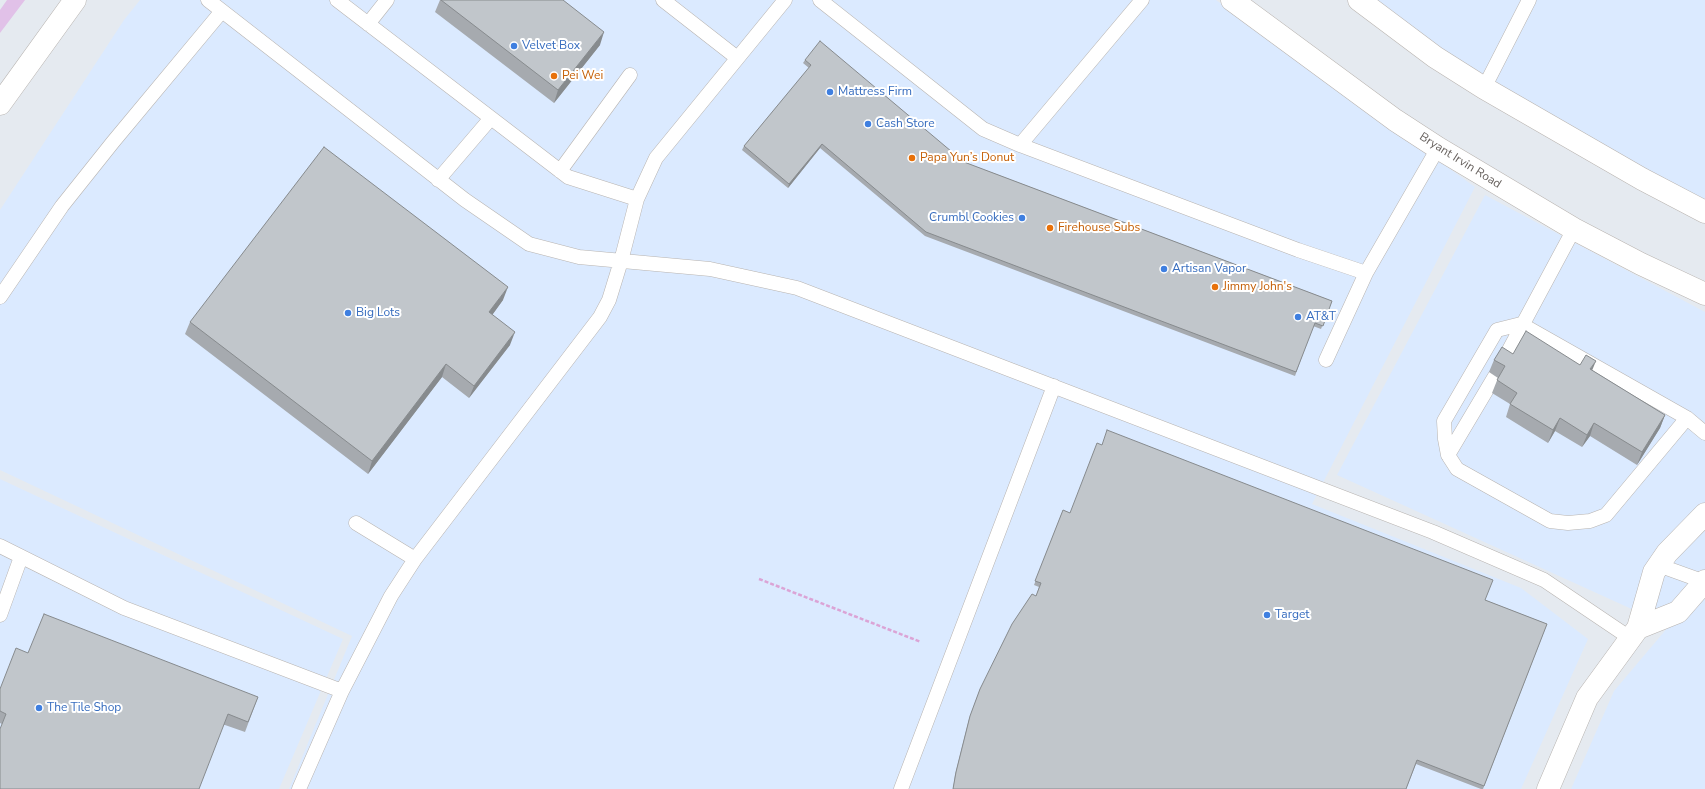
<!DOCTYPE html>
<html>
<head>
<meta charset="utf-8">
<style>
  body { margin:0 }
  canvas { display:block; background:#e5eaf0 }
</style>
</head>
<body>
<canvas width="1705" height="789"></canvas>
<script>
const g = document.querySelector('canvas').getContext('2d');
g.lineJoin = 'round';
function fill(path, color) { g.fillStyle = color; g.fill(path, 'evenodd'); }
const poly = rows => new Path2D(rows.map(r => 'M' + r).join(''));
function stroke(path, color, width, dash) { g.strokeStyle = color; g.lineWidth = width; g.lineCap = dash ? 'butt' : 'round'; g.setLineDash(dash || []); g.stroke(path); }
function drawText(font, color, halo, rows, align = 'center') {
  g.font = font + ' "Nunito Sans",sans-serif'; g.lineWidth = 4; g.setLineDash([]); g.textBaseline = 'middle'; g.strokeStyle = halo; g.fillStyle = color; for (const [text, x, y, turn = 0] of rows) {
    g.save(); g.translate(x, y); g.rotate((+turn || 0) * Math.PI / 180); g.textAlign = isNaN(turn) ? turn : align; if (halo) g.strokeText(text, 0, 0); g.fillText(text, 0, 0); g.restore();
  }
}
fill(poly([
  [140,0,1216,0,1475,187,1312,504,1521,588,1588,639,1521,789,289,789,352,636,0,470,0,210,124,20],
  [1359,0,1705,0,1705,212],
  [1485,195,1705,312,1705,789,1571,789,1614,691,1669,626,1337,475],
  [0,479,343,639,279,789,0,789]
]), '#dbeaff');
fill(poly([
  [7,0,25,0,0,33,0,10]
]), '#e1c1e8');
const service = poly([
  [208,0,465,200,529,244,579,257,710,269,797,288,1433,532,1544,580,1630,638],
  [337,0,568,177,637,199],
  [663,0,736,57],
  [820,0,983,129,1020,145],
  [1142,0,1020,145,1298,250,1366,273,1438,148],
  [368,24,387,0],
  [1484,88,1529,0],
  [560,171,630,75],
  [438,180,491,118],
  [0,297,62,206,113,142,222,11],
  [1326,360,1366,273],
  [1502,363,1574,229],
  [1687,418,1606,515,1590,521,1568,523,1550,521,1457,469,1448,455,1445,439,1444,421,1497,330,1521,324,1687,418,1705,433],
  [1448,455,1495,376],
  [356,523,415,559],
  [0,546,124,608,342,691],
  [1658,565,1705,582],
  [0,615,21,557],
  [299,789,342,691,391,596,415,559,600,317,609,300,621,261,637,199,656,158,785,0],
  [901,789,1054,386]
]);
const minor = poly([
  [1638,628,1678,612,1705,581],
  [1548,789,1587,698,1638,628,1654,572,1667,553,1705,514]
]);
const tertiary = poly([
  [0,104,75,0]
]);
const secondary = poly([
  [1232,0,1395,120,1438,148,1574,229,1641,264,1705,294],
  [1359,0,1435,57,1484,88,1642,179,1705,212]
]);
stroke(service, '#b8b4b1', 15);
stroke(minor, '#b8b4b1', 23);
stroke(tertiary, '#b8b4b1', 23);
stroke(secondary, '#b9b4b0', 23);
stroke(poly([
  [759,579,921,642]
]), '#dba4d6', 2.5, [4, 2]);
stroke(service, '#fff', 14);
stroke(minor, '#fff', 22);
stroke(tertiary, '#fff', 22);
stroke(secondary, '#fff', 22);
fill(poly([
  [440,0,563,0,600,45,554,103,435,12],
  [805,60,964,162,1332,301,1321,329,1313,326,1295,376,925,236,820,148,788,188,742,150,744,146,809,68,803,63],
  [503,300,492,315,510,345,469,398,442,377,368,474,185,334,190,322],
  [1513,354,1580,365,1592,370,1665,415,1660,428,1637,465,1590,436,1582,447,1555,431,1548,443,1506,417,1510,404,1492,393,1498,378,1489,372,1494,360],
  [1063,510,1070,513,1485,600,1547,624,1483,789,1481,789,1416,764,1406,789,953,789,955,775,969,719,980,689,1036,596,1039,587,1034,585],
  [28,653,258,697,245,732,225,725,2,724,0,723,0,689]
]), '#a6aaaf');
fill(poly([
  [604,32,600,45,554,103,558,90],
  [822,144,820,148,788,188,789,184],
  [508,287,503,300,485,325,489,312],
  [515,332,510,345,469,398,474,386],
  [1596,361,1591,373,1590,369],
  [446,364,442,377,368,474,372,461],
  [1665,415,1660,428,1637,465,1642,452],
  [1560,418,1555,431,1548,443,1553,430],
  [1594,423,1590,436,1582,447,1587,435]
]), '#878b8e');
const building = poly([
  [441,0,563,0,604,32,558,90,441,0],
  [820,41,964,162,1332,301,1323,326,1315,323,1296,372,926,232,822,144,789,184,744,146,811,65,805,60,820,41],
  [324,147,508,287,489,312,515,332,474,386,446,364,372,461,190,322,324,147],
  [1526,331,1580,365,1586,355,1596,361,1590,369,1665,415,1642,452,1594,423,1587,435,1560,418,1553,430,1510,404,1517,393,1497,380,1505,366,1494,360,1502,347,1513,354,1526,331],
  [1107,430,1493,580,1485,600,1547,624,1484,786,1417,760,1406,789,953,789,956,772,970,716,980,689,1012,624,1032,594,1036,596,1041,583,1035,581,1063,510,1070,513,1097,443,1102,445,1107,430],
  [44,614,258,697,248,722,228,714,199,789,0,789,0,729,6,714,0,711,0,689,16,648,28,653,44,614]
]);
fill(building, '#c1c6cb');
stroke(building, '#878b8e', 1);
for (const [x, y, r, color] of [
  [514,46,4,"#3f7fe0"],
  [554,76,4,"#e8710a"],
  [830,92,4,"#3f7fe0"],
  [868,124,4,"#3f7fe0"],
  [912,158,4,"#e8710a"],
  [1022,218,4,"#3f7fe0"],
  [1050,228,4,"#e8710a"],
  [1164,269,4,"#3f7fe0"],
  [1215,287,4,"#e8710a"],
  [348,313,4,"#3f7fe0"],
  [1298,317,4,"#3f7fe0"],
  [1267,615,4,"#3f7fe0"],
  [39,708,4,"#3f7fe0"]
]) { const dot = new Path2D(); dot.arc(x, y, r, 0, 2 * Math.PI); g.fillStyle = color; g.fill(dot); stroke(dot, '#fff', 1.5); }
drawText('12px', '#366cbe', '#fff', [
  ["Velvet Box",522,46],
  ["Mattress Firm",838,92],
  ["Cash Store",876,124],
  ["Crumbl Cookies",1014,218,"right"],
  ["Artisan Vapor",1172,269],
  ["Big Lots",356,313],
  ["AT&T",1306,317],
  ["Target",1275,615],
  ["The Tile Shop",47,708]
], 'left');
drawText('12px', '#c56008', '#fff', [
  ["Pei Wei",562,76],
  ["Papa Yun’s Donut",920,158],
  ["Firehouse Subs",1058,228],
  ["Jimmy John's",1223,287]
], 'left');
drawText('12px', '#66605d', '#fff', [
  ["Bryant Irvin Road",1460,161,32]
]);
</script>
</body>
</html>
